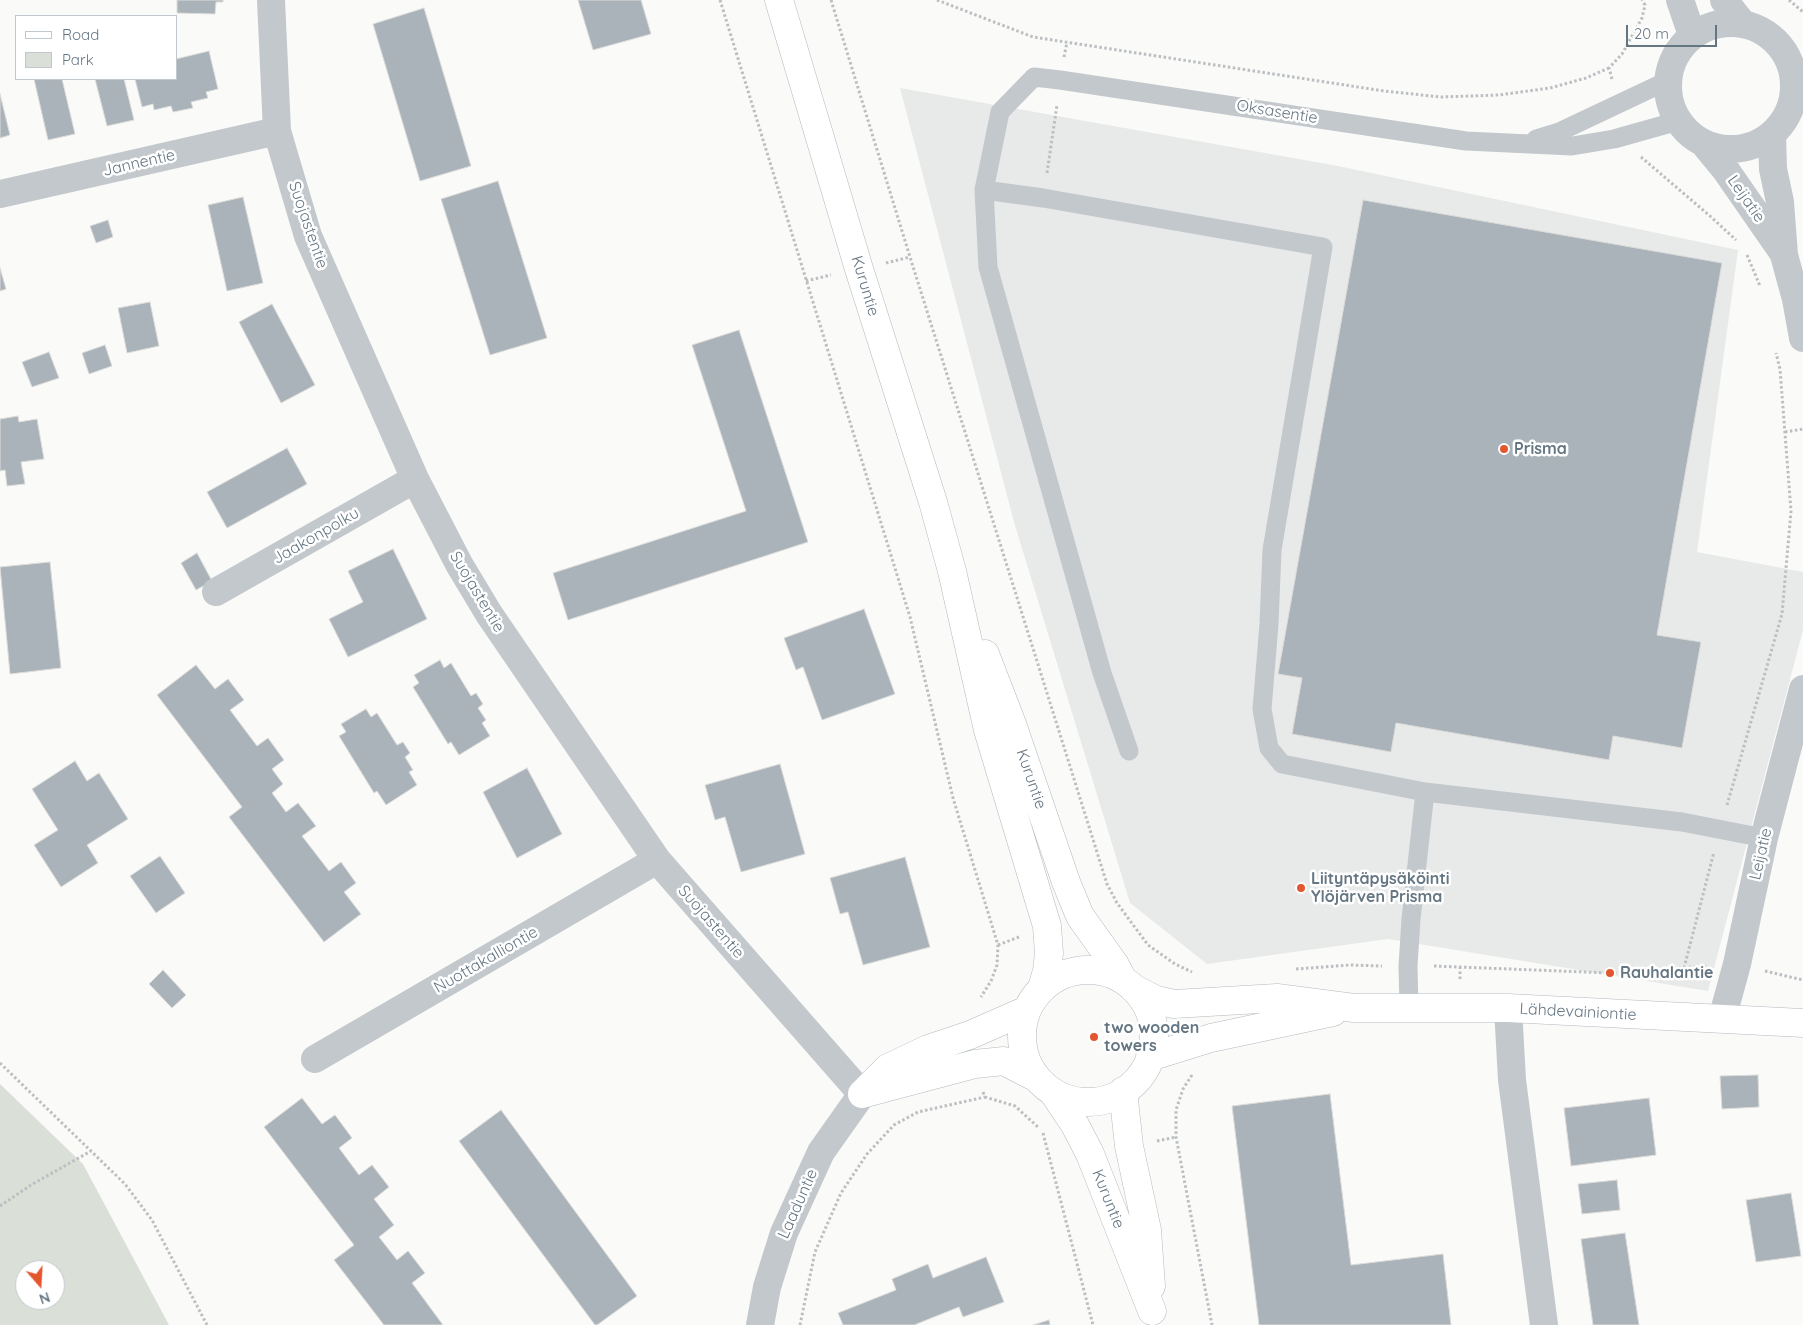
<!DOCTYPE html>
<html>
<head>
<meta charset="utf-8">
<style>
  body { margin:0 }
  #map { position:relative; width:1803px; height:1325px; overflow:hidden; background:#fafaf8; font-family:Quicksand,sans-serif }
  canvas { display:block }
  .legend { position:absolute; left:15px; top:15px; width:162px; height:65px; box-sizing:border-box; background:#fff; border:1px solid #c1c8cd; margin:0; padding:6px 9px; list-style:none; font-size:15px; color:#657683 }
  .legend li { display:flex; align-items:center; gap:10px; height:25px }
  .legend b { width:25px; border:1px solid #c1c8cd }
  .north { position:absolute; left:15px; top:1260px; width:50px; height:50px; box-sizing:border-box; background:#fff; border:1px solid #c1c8cd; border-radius:50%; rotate:161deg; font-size:14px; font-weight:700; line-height:20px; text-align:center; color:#657683 }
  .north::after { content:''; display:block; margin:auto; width:18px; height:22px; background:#e4572e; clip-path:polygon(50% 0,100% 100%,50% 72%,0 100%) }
  .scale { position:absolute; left:1626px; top:25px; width:91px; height:22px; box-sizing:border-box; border:2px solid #657683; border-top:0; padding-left:6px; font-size:15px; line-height:18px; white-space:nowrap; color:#657683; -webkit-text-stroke:4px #fff; paint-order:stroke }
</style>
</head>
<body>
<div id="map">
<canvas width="1803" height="1325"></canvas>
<ul class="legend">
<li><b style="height:6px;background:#fff"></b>Road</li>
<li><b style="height:14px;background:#dadfd7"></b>Park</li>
</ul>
<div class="north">N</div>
<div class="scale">20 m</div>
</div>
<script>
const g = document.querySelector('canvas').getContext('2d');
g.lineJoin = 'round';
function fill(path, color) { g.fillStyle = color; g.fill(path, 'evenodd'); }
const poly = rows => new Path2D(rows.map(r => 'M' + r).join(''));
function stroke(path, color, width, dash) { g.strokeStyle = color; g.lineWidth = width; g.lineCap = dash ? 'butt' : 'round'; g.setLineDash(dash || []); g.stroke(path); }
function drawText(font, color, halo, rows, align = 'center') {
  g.font = font + ' Quicksand,sans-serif'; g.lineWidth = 5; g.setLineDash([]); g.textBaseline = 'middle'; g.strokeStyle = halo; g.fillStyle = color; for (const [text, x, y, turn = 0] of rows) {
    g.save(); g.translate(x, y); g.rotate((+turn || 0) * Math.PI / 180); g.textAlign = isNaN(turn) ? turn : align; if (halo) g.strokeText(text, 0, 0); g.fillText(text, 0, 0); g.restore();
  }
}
fill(poly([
  [900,88,1338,166,1738,250,1697,552,1803,572,1803,630,1708,991,1388,939,1207,964,1130,903,1014,522]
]), '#e8e9e9');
fill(poly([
  [0,1084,83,1164,169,1325,0,1325],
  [25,1270,55,1270,55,1300,25,1300]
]), '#dadfd7');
const building = poly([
  [177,0,223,0,223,2,216,2,215,14,177,13,177,0],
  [578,0,641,0,651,34,593,50,578,0],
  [424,8,471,166,420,181,373,24,424,8],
  [209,51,218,89,206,92,208,98,191,102,193,108,173,112,171,106,154,110,153,104,142,107,135,79,176,79,176,59,209,51],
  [34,79,62,79,75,134,48,140,34,79],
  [95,79,124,79,134,120,107,126,95,79],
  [0,94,10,135,0,138,0,94],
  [498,181,547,338,490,355,441,199,498,181],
  [243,197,263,283,227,291,208,205,243,197],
  [1363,200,1722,263,1657,635,1701,642,1682,748,1613,736,1609,760,1396,723,1391,752,1292,734,1302,678,1278,674,1363,200],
  [108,220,113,237,96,243,90,226,108,220],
  [0,268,6,289,0,291,0,268],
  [150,302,159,346,127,353,118,308,150,302],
  [272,304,315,385,281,403,239,322,272,304],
  [739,330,808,542,568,620,553,573,746,511,692,345,739,330],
  [105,345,112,366,89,374,82,353,105,345],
  [49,352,59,378,32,387,22,362,49,352],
  [18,416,19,422,37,419,44,459,21,462,25,484,7,486,5,470,0,471,0,419,18,416],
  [287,448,307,484,227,528,207,492,287,448],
  [393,549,427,619,348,657,329,619,363,602,348,571,393,549],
  [197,553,212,581,196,590,181,563,197,553],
  [50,562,61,668,10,674,0,567,50,562],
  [864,609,895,694,822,720,803,667,796,670,784,638,864,609],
  [440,660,444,668,451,663,471,696,476,693,483,704,478,708,486,720,482,723,490,736,459,755,451,742,448,744,413,687,419,683,414,675,440,660],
  [196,665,215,689,228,679,244,700,230,710,257,746,268,738,284,760,272,769,283,784,272,793,286,812,298,803,316,826,302,836,329,871,341,862,356,883,344,892,361,914,324,942,229,817,242,807,157,695,196,665],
  [366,709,371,717,377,713,397,745,403,742,410,753,405,757,413,770,409,772,417,785,386,805,377,791,374,793,339,736,346,732,341,724,366,709],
  [75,761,87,781,99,773,128,819,87,845,98,863,61,887,34,845,58,830,32,789,75,761],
  [780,764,805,854,741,872,725,817,715,820,705,785,780,764],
  [527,768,562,834,517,858,483,792,527,768],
  [160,856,185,893,156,913,130,876,160,856],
  [905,857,930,947,863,965,848,912,840,914,830,878,905,857],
  [163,970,186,995,172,1008,149,984,163,970],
  [1758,1075,1759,1107,1722,1109,1720,1076,1758,1075],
  [1330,1094,1351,1265,1443,1254,1451,1325,1259,1325,1232,1106,1330,1094],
  [302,1098,322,1124,335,1115,352,1138,339,1148,359,1175,372,1165,389,1187,374,1199,394,1225,379,1237,397,1260,408,1251,425,1273,412,1283,443,1325,384,1325,334,1260,354,1245,264,1127,302,1098],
  [1649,1098,1656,1155,1571,1166,1564,1108,1649,1098],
  [501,1110,637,1296,597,1325,595,1325,459,1141,501,1110],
  [1617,1180,1620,1210,1582,1214,1578,1184,1617,1180],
  [1791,1193,1801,1256,1756,1262,1746,1200,1791,1193],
  [1625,1233,1639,1325,1593,1325,1581,1239,1625,1233],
  [986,1257,1004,1302,963,1317,959,1307,914,1325,843,1325,838,1313,896,1290,892,1279,928,1264,933,1278,986,1257],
  [1049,1320,1050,1325,1033,1325,1049,1320]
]);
fill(building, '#aab3b9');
stroke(building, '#dcdcda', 1);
const secondary = poly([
  [779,0,859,269,933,502,952,571,988,730,1047,926,1049,953,1047,971,1042,988],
  [985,654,1012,724,1066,882,1080,916,1115,965,1123,980],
  '1022 1036a66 66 0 1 1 132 0a66 66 0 1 1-132 0Z',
  [1133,988,1156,1000,1174,1004,1277,998,1354,1008,1508,1008,1803,1023],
  [1150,1057,1211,1038,1333,1012],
  [1123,1091,1129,1146,1147,1230,1151,1286],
  [1053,1092,1075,1125,1090,1154,1152,1311],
  [862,1094,888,1068,928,1049,970,1035,1027,1010],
  [862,1094,975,1064,1004,1061,1037,1078]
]);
stroke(secondary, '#b3babf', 29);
stroke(poly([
  [720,0,910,617,953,798,998,945,997,965,991,981,981,997],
  [831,0,910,257,1107,884,1117,903,1148,945,1175,964,1192,972],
  [937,0,1033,37,1384,91,1441,97,1499,95,1550,88,1586,78,1609,68],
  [1789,0,1803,12],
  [1064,57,1067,42],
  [1612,79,1609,68,1622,54,1642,18,1645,5,1642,0],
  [1641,157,1710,216,1736,240],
  [1047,173,1057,105],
  [1747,255,1760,286],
  [886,263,910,257],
  [806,281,831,275],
  [1785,432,1803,429],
  [1727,805,1782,614,1791,511,1780,369,1776,353],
  [998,945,1019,937],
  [1434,966,1610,973,1707,966],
  [1684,968,1714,852],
  [1296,969,1350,965,1382,966],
  [1765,971,1803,980],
  [1460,979,1460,967],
  [0,1063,125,1184,152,1220,207,1325],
  [1192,1075,1183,1089,1176,1110,1176,1137,1212,1325],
  [983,1092,985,1097,1015,1106,1039,1128],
  [1043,1133,1093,1325],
  [1157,1141,1176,1137],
  [0,1206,31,1185,91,1151],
  [800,1325,815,1252,841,1193,867,1154,894,1125,918,1112,985,1097]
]), '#bbbfc2', 3, [2.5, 2.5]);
stroke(poly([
  [1678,121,1614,139,1572,146,1466,141,1060,80,1034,77,1000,112,984,190,1043,198,1323,247,1272,550,1269,624,1262,709,1269,748,1282,764,1425,792,1682,822,1764,838],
  [1536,139,1559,132,1667,81],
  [984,190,988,267,1102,673,1129,751],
  [1409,1007,1408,966,1411,919,1425,792]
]), '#c3c8cc', 19);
stroke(poly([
  [271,0,277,131,308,236,415,479,459,564,489,614,657,860,862,1094,821,1152,784,1233,767,1287,760,1325],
  [1680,0,1692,35],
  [1724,0,1742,23],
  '1668 86a63 63 0 1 1 126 0a63 63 0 1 1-126 0Z',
  [1772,134,1773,169,1780,202,1784,255,1796,299,1803,338],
  [1706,146,1725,169,1784,254],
  [0,194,277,131],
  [216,592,415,479],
  [1508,1008,1512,1080,1544,1325],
  [1722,1019,1737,964,1764,838,1803,689],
  [315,1059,657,860]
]), '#c3c8cc', 28);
stroke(secondary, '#fff', 28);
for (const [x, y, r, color] of [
  [1504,449,5,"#e4572e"],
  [1301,888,5,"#e4572e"],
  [1610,973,5,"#e4572e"],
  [1094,1037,5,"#e4572e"]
]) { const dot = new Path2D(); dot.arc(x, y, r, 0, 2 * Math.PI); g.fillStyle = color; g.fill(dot); stroke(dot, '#fff', 2); }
drawText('16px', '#657683', '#fff', [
  ["Oksasentie",1277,112,9],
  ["Jannentie",139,163,-13],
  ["Leijatie",1746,199,55],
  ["Suojastentie",308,225,71],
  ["Kuruntie",865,286,73],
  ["Jaakonpolku",316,536,-30],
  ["Suojastentie",477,592,59],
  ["Kuruntie",1031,779,71],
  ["Leijatie",1761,854,-77],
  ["Suojastentie",711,922,49],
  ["Nuottakalliontie",486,960,-30],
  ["Lähdevainiontie",1578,1012,3],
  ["Kuruntie",1108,1199,68],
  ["Laaduntie",798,1204,-66]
]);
drawText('bold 16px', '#657683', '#fff', [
  ["Prisma",1514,449],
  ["Liityntäpysäköinti",1311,879],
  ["Ylöjärven Prisma",1311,897],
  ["Rauhalantie",1620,973],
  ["two wooden",1104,1028],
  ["towers",1104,1046]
], 'left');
</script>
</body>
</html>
